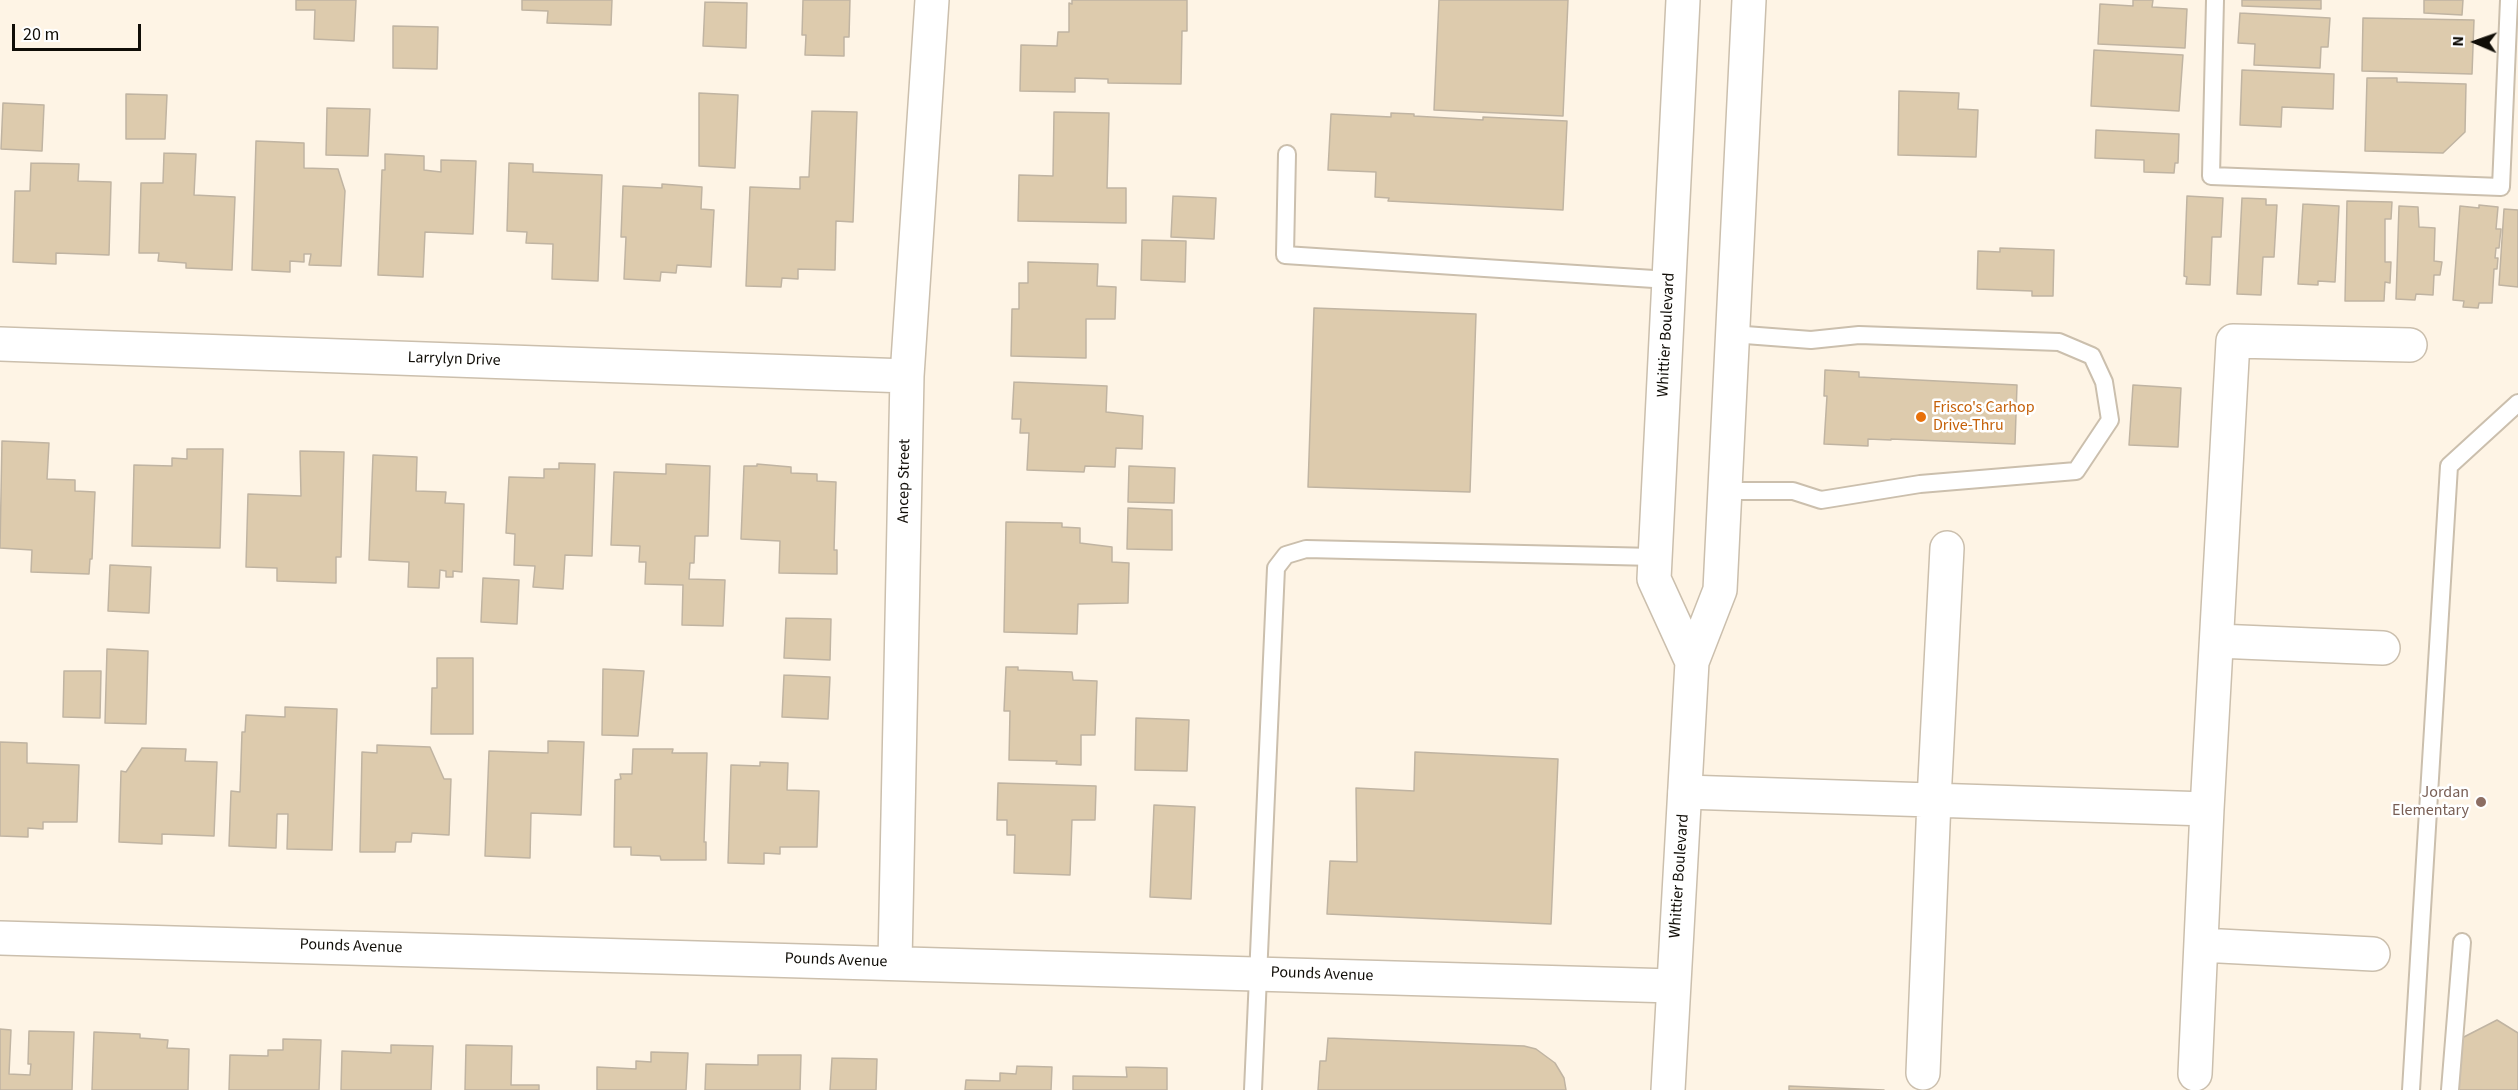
<!DOCTYPE html>
<html>
<head>
<meta charset="utf-8">
<style>
  body { margin:0 }
  #map { position:relative; width:2518px; height:1090px; overflow:hidden; background:#fef4e5; font-family:"Source Sans 3",sans-serif }
  canvas { display:block }
  .north { position:absolute; left:2446px; top:12px; width:60px; height:60px; -webkit-text-stroke:4px #fff; paint-order:stroke; rotate:272deg; font-size:16px; font-weight:700; line-height:24px; text-align:center; color:#100d07 }
  .north::after { content:''; display:block; margin:auto; width:21px; height:27px; background:#100d07; clip-path:polygon(50% 0,100% 100%,50% 72%,0 100%) }
  .scale { position:absolute; left:12px; top:24px; width:129px; height:27px; box-sizing:border-box; border:3px solid #100d07; border-top:0; padding-left:8px; font-size:18px; line-height:21px; white-space:nowrap; color:#100d07; -webkit-text-stroke:4px #fff; paint-order:stroke }
</style>
</head>
<body>
<div id="map">
<canvas width="2518" height="1090"></canvas>
<div class="north">N</div>
<div class="scale">20 m</div>
</div>
<script>
const g = document.querySelector('canvas').getContext('2d');
g.lineJoin = 'round';
function fill(path, color) { g.fillStyle = color; g.fill(path, 'evenodd'); }
const poly = rows => new Path2D(rows.map(r => 'M' + r).join(''));
function stroke(path, color, width, dash) { g.strokeStyle = color; g.lineWidth = width; g.lineCap = dash ? 'butt' : 'round'; g.setLineDash(dash || []); g.stroke(path); }
function drawText(font, color, halo, rows, align = 'center') {
  g.font = font + ' "Source Sans 3",sans-serif'; g.lineWidth = 5; g.setLineDash([]); g.textBaseline = 'middle'; g.strokeStyle = halo; g.fillStyle = color; for (const [text, x, y, turn = 0] of rows) {
    g.save(); g.translate(x, y); g.rotate((+turn || 0) * Math.PI / 180); g.textAlign = isNaN(turn) ? turn : align; if (halo) g.strokeText(text, 0, 0); g.fillText(text, 0, 0); g.restore();
  }
}
const building = poly([
  [296,0,356,0,354,41,314,39,315,10,296,10,296,0],
  [522,0,612,0,611,25,547,23,548,11,522,10,522,0],
  [803,0,850,0,849,37,844,37,844,56,805,55,806,35,802,35,803,0],
  [1072,0,1187,0,1187,31,1182,31,1181,84,1108,83,1108,79,1075,78,1075,92,1020,91,1021,45,1057,46,1058,32,1069,32,1069,3,1072,4,1072,0],
  [1439,0,1568,0,1563,116,1434,110,1439,0],
  [2133,0,2153,0,2152,7,2187,9,2185,48,2098,44,2100,4,2133,6,2133,0],
  [2242,0,2321,0,2321,9,2242,6,2242,0],
  [2424,0,2463,0,2462,15,2424,13,2424,0],
  [705,2,747,3,746,48,703,46,705,2],
  [2240,13,2330,18,2328,47,2321,47,2320,68,2254,65,2255,44,2238,43,2240,13],
  [2363,18,2474,20,2472,74,2362,71,2363,18],
  [393,26,438,27,437,69,393,68,393,26],
  [2094,50,2183,55,2179,111,2091,106,2094,50],
  [2242,70,2334,74,2333,109,2282,107,2281,127,2240,125,2242,70],
  [2367,78,2397,78,2397,82,2466,84,2465,132,2443,153,2365,151,2367,78],
  [1899,91,1959,93,1958,109,1978,110,1976,157,1898,155,1899,91],
  [699,93,738,95,735,168,699,166,699,93],
  [126,94,167,95,165,139,126,139,126,94],
  [3,103,44,105,42,151,1,149,3,103],
  [327,108,370,109,368,156,326,155,327,108],
  [812,111,857,112,853,222,836,221,835,270,798,269,798,279,782,278,781,287,746,286,750,187,800,189,800,177,809,177,812,111],
  [1054,112,1109,113,1107,188,1126,188,1126,223,1018,221,1019,175,1053,176,1054,112],
  [1391,113,1414,114,1414,116,1483,120,1483,117,1567,121,1563,210,1388,201,1389,198,1375,197,1376,172,1328,170,1331,114,1391,117,1391,113],
  [2096,130,2179,134,2178,163,2175,163,2174,173,2144,172,2144,160,2095,158,2096,130],
  [256,141,304,143,304,168,338,169,345,191,341,266,309,265,311,254,304,254,304,262,290,261,290,272,252,270,256,141],
  [164,153,196,154,194,195,235,197,232,270,186,268,186,263,158,261,159,253,139,253,141,183,163,183,164,153],
  [385,154,424,156,424,170,441,172,441,160,476,161,473,234,425,232,423,277,378,275,382,170,385,170,385,154],
  [31,163,79,164,78,181,111,182,109,255,56,253,56,264,13,262,15,191,30,191,31,163],
  [509,163,533,164,533,172,602,175,598,281,552,279,553,244,526,243,527,232,507,231,509,163],
  [662,184,702,187,701,209,714,210,711,267,677,265,676,273,661,272,660,281,624,279,626,237,621,237,623,186,662,188,662,184],
  [1173,196,1216,198,1214,239,1171,237,1173,196],
  [2187,196,2223,198,2221,237,2212,237,2210,285,2186,284,2187,277,2184,276,2187,196],
  [2242,198,2266,199,2266,205,2277,205,2274,257,2263,257,2261,295,2237,294,2242,198],
  [2347,201,2392,202,2391,219,2385,219,2385,262,2391,262,2390,283,2385,282,2384,301,2345,301,2347,201],
  [2303,204,2339,206,2335,282,2318,281,2318,285,2298,284,2303,204],
  [2479,205,2498,207,2496,229,2501,229,2499,248,2496,248,2495,258,2498,258,2497,269,2494,269,2492,303,2479,303,2478,308,2463,307,2464,301,2453,300,2460,206,2479,208,2479,205],
  [2399,206,2418,207,2419,227,2435,228,2434,261,2442,262,2440,275,2434,275,2433,295,2416,294,2415,300,2396,299,2399,206],
  [2504,209,2518,210,2518,287,2499,285,2504,209],
  [1142,240,1186,241,1185,282,1141,280,1142,240],
  [2000,248,2054,250,2053,296,2032,296,2032,291,1977,289,1978,251,2000,252,2000,248],
  [1028,262,1098,264,1097,286,1116,287,1115,319,1086,319,1086,358,1011,356,1012,309,1019,309,1019,283,1028,283,1028,262],
  [1314,308,1476,314,1470,492,1308,487,1314,308],
  [1825,370,1859,372,1859,377,2017,385,2015,444,1891,439,1891,440,1868,439,1868,446,1824,444,1827,396,1824,396,1825,370],
  [1014,382,1107,386,1106,412,1143,416,1142,449,1116,448,1115,467,1085,466,1084,472,1027,470,1029,433,1020,433,1021,419,1012,419,1014,382],
  [2133,385,2181,388,2178,447,2129,445,2133,385],
  [2,441,49,443,47,479,75,480,75,491,95,492,92,559,90,559,89,574,31,572,32,550,0,548,2,441],
  [187,449,223,449,220,548,132,546,134,465,172,466,172,458,187,459,187,449],
  [300,451,344,452,341,557,336,557,336,583,277,581,277,568,246,567,248,494,301,496,300,451],
  [373,455,417,457,416,491,446,492,445,503,464,504,462,572,453,571,453,577,446,577,446,571,440,570,439,588,408,587,409,562,369,560,373,455],
  [559,463,595,464,592,556,565,555,563,589,533,587,535,566,514,565,515,534,506,533,509,477,544,478,544,469,559,469,559,463],
  [666,464,710,466,708,536,695,536,694,563,690,563,689,579,725,580,723,626,682,625,683,585,645,584,646,562,639,562,640,546,611,545,614,472,666,474,666,464],
  [757,464,791,467,791,473,817,474,817,481,836,482,834,550,837,550,837,574,779,573,780,541,741,539,744,466,757,466,757,464],
  [1129,466,1175,468,1174,503,1128,502,1129,466],
  [1128,508,1172,510,1172,550,1127,549,1128,508],
  [1006,522,1062,523,1062,527,1080,528,1080,543,1112,547,1112,562,1129,563,1128,603,1078,604,1077,634,1004,632,1006,522],
  [110,565,151,567,149,613,108,611,110,565],
  [483,578,519,580,517,624,481,622,483,578],
  [786,618,831,619,830,660,784,658,786,618],
  [107,649,148,651,146,724,105,723,107,649],
  [437,658,473,658,473,734,431,734,432,688,437,688,437,658],
  [1006,667,1018,667,1018,670,1072,672,1073,680,1097,681,1095,735,1081,735,1081,765,1056,764,1057,761,1009,760,1010,711,1004,711,1006,667],
  [603,669,644,671,638,736,602,735,603,669],
  [64,671,101,671,100,718,63,717,64,671],
  [784,675,830,677,828,719,782,717,784,675],
  [285,707,337,709,332,850,287,849,288,814,277,814,276,848,229,846,231,791,240,792,242,732,245,732,246,715,285,717,285,707],
  [1136,718,1189,720,1187,771,1135,770,1136,718],
  [548,741,584,742,581,815,531,813,530,858,485,856,489,751,548,753,548,741],
  [0,742,27,743,27,763,79,765,77,822,43,822,43,829,28,828,28,837,0,836,0,742],
  [377,745,430,747,444,779,451,779,449,835,412,833,411,842,396,842,395,852,360,852,362,752,377,753,377,745],
  [142,748,186,749,185,761,217,762,214,836,162,834,162,844,119,842,121,771,126,772,142,748],
  [633,749,673,749,672,753,707,753,704,842,706,842,706,860,661,860,660,856,631,855,631,847,614,847,615,780,621,779,620,774,632,774,633,749],
  [1415,752,1558,759,1551,924,1327,914,1330,861,1357,862,1356,788,1414,791,1415,752],
  [760,762,788,763,787,790,819,791,817,847,780,847,780,854,764,853,764,864,728,863,731,765,760,766,760,762],
  [998,783,1096,786,1095,820,1072,820,1070,875,1014,873,1015,835,1007,835,1007,820,997,820,998,783],
  [1154,805,1195,807,1191,899,1150,897,1154,805],
  [2497,1020,2518,1033,2518,1090,2460,1090,2456,1088,2458,1040,2497,1020],
  [0,1029,11,1030,9,1074,30,1075,31,1064,28,1064,29,1031,74,1032,72,1090,0,1090,0,1029],
  [94,1032,140,1034,140,1038,168,1040,167,1048,189,1049,188,1090,92,1090,94,1032],
  [1328,1038,1524,1046,1536,1049,1555,1063,1564,1078,1566,1090,1318,1090,1320,1061,1326,1061,1328,1038],
  [283,1039,321,1040,319,1090,229,1090,230,1055,268,1056,268,1050,283,1050,283,1039],
  [391,1045,433,1046,431,1090,341,1090,342,1051,391,1053,391,1045],
  [466,1045,512,1046,511,1085,539,1085,539,1090,465,1090,466,1045],
  [651,1052,688,1053,686,1090,597,1090,597,1067,636,1069,636,1061,651,1062,651,1052],
  [758,1055,801,1055,800,1090,705,1090,706,1064,758,1065,758,1055],
  [832,1058,877,1059,876,1090,830,1090,832,1058],
  [1017,1066,1052,1067,1051,1090,965,1090,966,1080,1000,1081,1000,1073,1016,1074,1017,1066],
  [1126,1067,1167,1068,1167,1090,1073,1090,1073,1076,1127,1077,1126,1067],
  [1789,1086,1884,1090,1789,1090,1789,1086]
]);
fill(building, '#ddcbad');
stroke(building, '#c0b4a2', 1.5);
const lane = poly([
  [2215,0,2211,176,2501,187,2509,0],
  [1287,154,1285,255,1669,280],
  [1724,491,1793,491,1821,500,1920,484,2076,471,2110,420,2104,382,2092,356,2059,342,1859,335,1811,340,1732,334],
  [1253,1090,1276,568,1286,555,1306,549,1655,557],
  [2411,1090,2449,466,2518,403],
  [2450,1090,2462,942]
]);
const street = poly([
  [0,344,907,376],
  [2217,641,2383,648],
  [1685,792,2207,809,2195,1074],
  [2207,809,2233,341,2410,345],
  [0,938,1673,986],
  [2201,945,2373,954],
  [895,962,907,376,932,0],
  [1923,1073,1934,800,1947,548]
]);
const primary = poly([
  [1683,0,1654,579,1692,662],
  [1668,1090,1692,662,1720,590,1749,0]
]);
stroke(lane, '#cbbfad', 20);
stroke(street, '#cbbfad', 36);
stroke(primary, '#cbbfad', 36);
stroke(lane, '#fff', 16);
stroke(street, '#fff', 33);
stroke(primary, '#fff', 33);
for (const [x, y, r, color] of [
  [1921,417,6,"#e8710a"],
  [2481,802,6,"#8d6e63"]
]) { const dot = new Path2D(); dot.arc(x, y, r, 0, 2 * Math.PI); g.fillStyle = color; g.fill(dot); stroke(dot, '#fff', 2); }
drawText('16px', '#100d07', '#fff', [
  ["Whittier Boulevard",1667,335,-87],
  ["Larrylyn Drive",454,360,2],
  ["Ancep Street",905,481,-89],
  ["Whittier Boulevard",1680,876,-86],
  ["Pounds Avenue",351,947,2],
  ["Pounds Avenue",836,961,2],
  ["Pounds Avenue",1322,975,2]
]);
drawText('16px', '#c56008', '#fff', [
  ["Frisco's Carhop",1933,408],
  ["Drive-Thru",1933,426]
], 'left');
drawText('16px', '#785e54', '#fff', [
  ["Jordan",2469,793],
  ["Elementary",2469,811]
], 'right');
</script>
</body>
</html>
